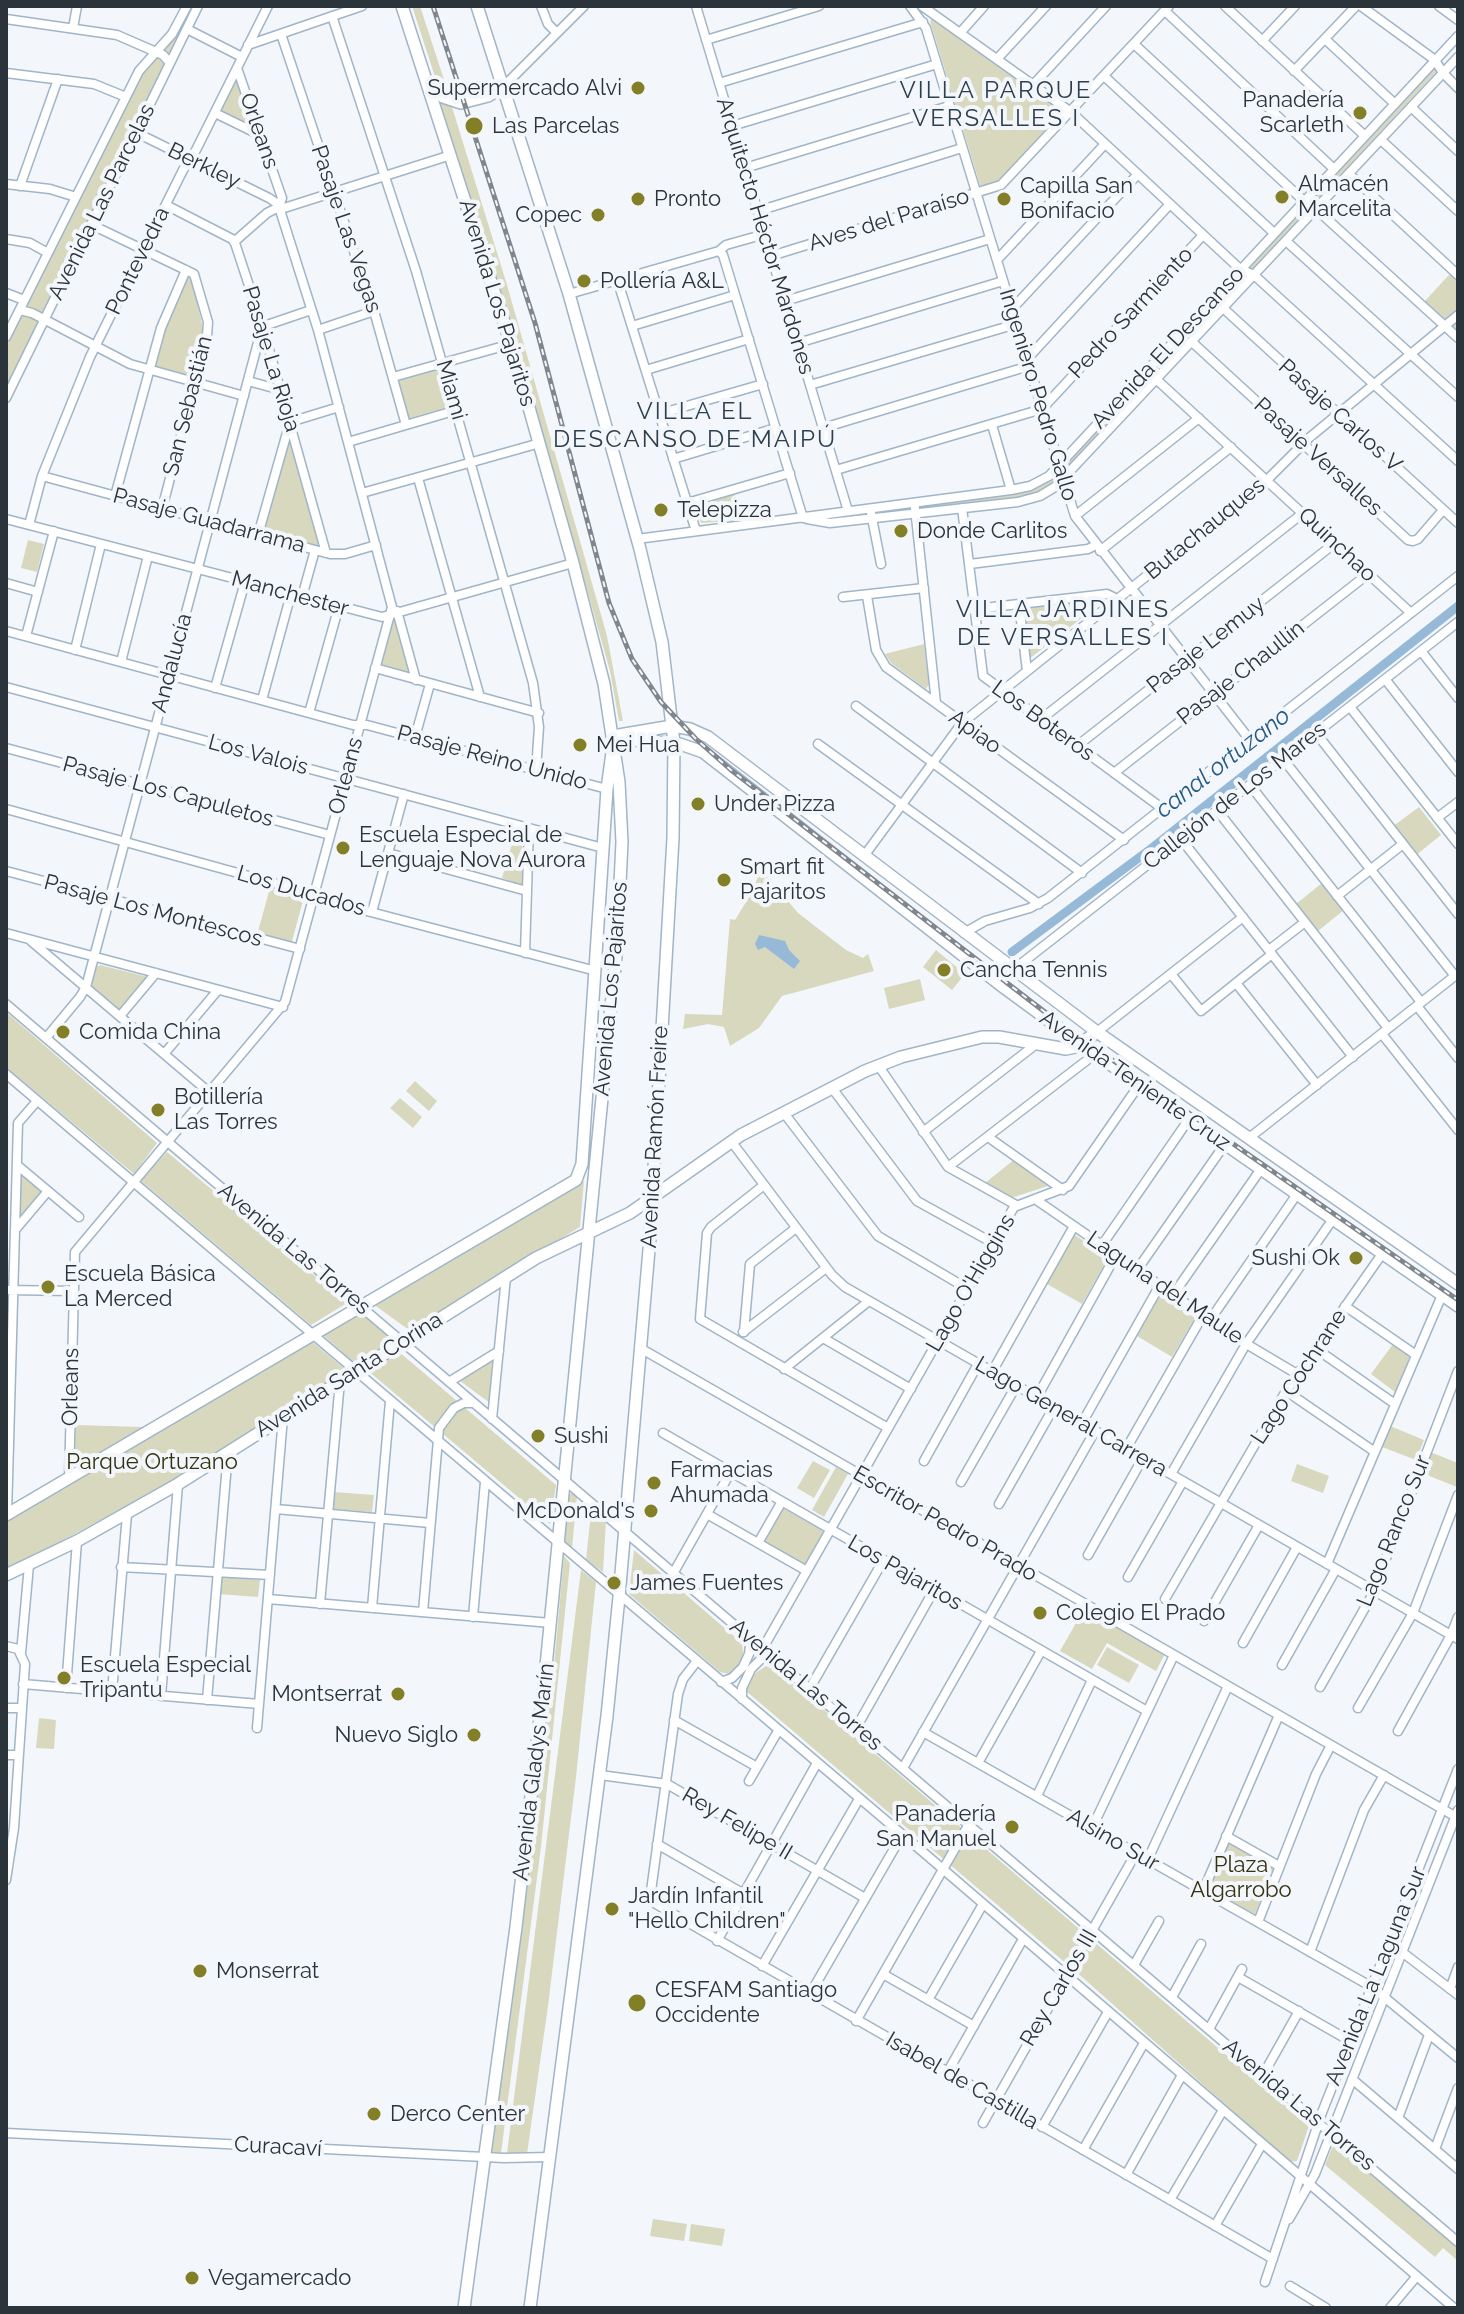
<!DOCTYPE html>
<html>
<head>
<meta charset="utf-8">
<style>
  body { margin:0 }
  #map { position:relative; width:1464px; height:2314px; overflow:hidden; background:#f3f7fb; font-family:Raleway,sans-serif }
  canvas { display:block }
  .frame { position:absolute; inset:0; border:8px solid #2b333b; pointer-events:none }
</style>
</head>
<body>
<div id="map">
<canvas width="1464" height="2314"></canvas>
<div class="frame"></div>
</div>
<script>
const g = document.querySelector('canvas').getContext('2d');
g.lineJoin = 'round';
function fill(path, color) { g.fillStyle = color; g.fill(path, 'evenodd'); }
const poly = rows => new Path2D(rows.map(r => 'M' + r).join(''));
function stroke(path, color, width, dash) { g.strokeStyle = color; g.lineWidth = width; g.lineCap = dash ? 'butt' : 'round'; g.setLineDash(dash || []); g.stroke(path); }
function drawText(font, color, halo, rows, align = 'center') {
  g.font = font + ' Raleway,sans-serif'; g.lineWidth = 8; g.setLineDash([]); g.textBaseline = 'middle'; g.strokeStyle = halo; g.fillStyle = color; for (const [text, x, y, turn = 0] of rows) {
    g.save(); g.translate(x, y); g.rotate((+turn || 0) * Math.PI / 180); g.textAlign = isNaN(turn) ? turn : align; if (halo) g.strokeText(text, 0, 0); g.fillText(text, 0, 0); g.restore();
  }
}
fill(poly([
  [189,6,196,6,6,388,6,347,147,65],
  [412,6,420,6,449,95,443,92,437,83],
  [933,17,1063,109,1062,116,1003,181,984,186,980,185,930,21],
  [1433,68,1437,71,1065,470,1063,464],
  [237,76,254,129,219,111],
  [437,97,452,107,507,285,607,636,623,721,619,721,610,671,517,342],
  [1458,265,1458,333,1424,302],
  [187,274,192,277,203,329,192,377,154,367,167,318],
  [441,367,451,406,407,419,395,378],
  [289,432,319,546,263,531],
  [1056,473,1057,480,1047,489,1028,496,925,509,925,504,1019,491],
  [734,494,742,520,701,523,695,506],
  [28,540,44,544,37,572,21,568],
  [1105,600,1029,659,1023,605],
  [391,614,395,614,411,673,380,664],
  [924,644,929,684,926,689,891,663,885,654],
  [1419,807,1441,835,1415,856,1392,827],
  [516,830,523,832,522,885,502,878],
  [761,869,798,913,846,950,863,958,868,954,874,971,782,996,759,1028,730,1046,724,1027,708,1024,683,1029,685,1014,722,1015,730,919,735,920,751,894],
  [1322,883,1344,910,1318,931,1296,904],
  [270,888,304,897,291,945,257,935],
  [936,950,965,974,952,990,923,967],
  [100,965,148,977,119,1011,91,988,96,967],
  [920,979,925,1000,889,1009,884,988],
  [6,1012,157,1143,134,1174,6,1067],
  [415,1081,437,1101,429,1111,406,1091],
  [400,1098,422,1117,413,1128,390,1108],
  [167,1152,347,1303,311,1325,140,1180],
  [1015,1159,1051,1185,1011,1198,985,1183],
  [20,1173,43,1192,19,1221],
  [584,1181,580,1227,409,1330,373,1304],
  [1075,1235,1108,1258,1082,1304,1047,1284],
  [1161,1294,1195,1318,1172,1357,1137,1336],
  [358,1310,393,1340,356,1364,322,1334],
  [309,1339,347,1371,172,1481,36,1555,6,1569,6,1519],
  [1393,1344,1410,1356,1395,1392,1371,1374],
  [398,1351,556,1485,550,1524,367,1370],
  [492,1359,490,1403,460,1381],
  [76,1425,77,1425,143,1427,74,1467],
  [1390,1426,1424,1440,1416,1460,1382,1447],
  [1430,1452,1458,1463,1457,1487,1422,1473],
  [813,1461,830,1470,814,1498,797,1488],
  [1297,1464,1329,1476,1323,1493,1291,1481],
  [836,1467,848,1474,824,1517,812,1510],
  [334,1492,374,1495,372,1512,332,1509],
  [574,1493,577,1496,572,1548,563,1541,567,1495],
  [782,1508,822,1530,824,1534,807,1564,803,1565,763,1540],
  [602,1515,606,1519,603,1572,586,1560,590,1522,593,1517],
  [634,1550,742,1643,744,1660,729,1674,720,1672,629,1594],
  [564,1556,570,1563,541,1847,501,2153,491,2152,554,1665],
  [581,1570,596,1582,576,1777,548,2006,527,2154,507,2153],
  [220,1577,260,1580,258,1597,218,1594],
  [1084,1609,1165,1654,1156,1671,1107,1643,1092,1669,1060,1651],
  [1107,1647,1139,1665,1129,1683,1097,1665],
  [766,1666,781,1673,1309,2126,1297,2161,1290,2162,1082,1977,746,1691,751,1676],
  [39,1718,56,1720,54,1749,36,1748],
  [1228,1841,1274,1867,1255,1914,1208,1889],
  [1334,2143,1458,2248,1458,2261,1443,2248,1435,2257,1325,2165],
  [653,2219,687,2224,684,2241,650,2236],
  [691,2224,725,2229,722,2246,689,2241]
]), '#d8d8be');
fill(poly([
  [759,935,785,941,789,950,800,961,794,969,765,947,758,950,755,944]
]), '#95b9d7');
stroke(poly([
  [1012,952,1152,848,1458,606]
]), '#95b9d7', 9);
const minor = poly([
  [541,6,548,24,557,33],
  [696,6,848,511],
  [910,6,926,28,1075,516,1250,740],
  [922,6,1071,112,1240,269,1254,275,1458,461],
  [1225,6,1365,136],
  [1361,6,1435,60,1443,73,1458,88],
  [1439,6,1458,20],
  [1165,11,1334,169],
  [332,16,416,271,533,683,539,727,536,770],
  [6,19,117,35,163,55,170,63],
  [73,28,77,6],
  [187,29,242,57],
  [960,33,984,6],
  [281,34,374,311,406,425],
  [1325,39,1395,104],
  [706,40,819,6],
  [1262,41,1295,6],
  [1134,44,1304,201],
  [248,45,362,6],
  [997,59,1046,6],
  [1294,71,1356,6],
  [6,73,94,84,126,97],
  [1104,76,1274,233],
  [719,83,923,22],
  [1033,85,1106,6],
  [504,86,584,6],
  [1411,107,1458,151],
  [215,113,260,135],
  [732,126,937,64],
  [137,133,269,198,284,208,451,155],
  [1381,140,1458,211],
  [745,168,949,106],
  [1349,174,1458,275],
  [6,184,50,189,76,197],
  [20,186,58,79],
  [166,205,234,240,263,328,326,553],
  [1316,209,1458,338],
  [758,211,962,148],
  [92,225,194,274,208,322,207,336,162,509],
  [6,239,30,243,48,253],
  [1286,241,1458,397],
  [234,242,267,213,279,207],
  [719,251,723,255,803,518],
  [771,256,1001,185,1169,6],
  [997,260,1105,144],
  [617,279,696,531],
  [6,293,24,300],
  [569,294,719,251,726,245,765,234],
  [785,301,990,239],
  [1223,308,1458,523],
  [1012,309,1138,174],
  [20,310,32,313,130,364,244,396],
  [632,326,735,295],
  [318,330,374,311],
  [6,337,139,71,172,34,187,6],
  [1192,342,1408,540,1413,541,1418,539,1443,510],
  [798,343,1003,281],
  [1027,359,1170,204],
  [646,370,749,339],
  [393,377,511,344],
  [1157,380,1411,613],
  [248,381,281,390],
  [810,385,1016,324],
  [6,398,198,6],
  [659,414,763,384],
  [992,425,1011,490],
  [823,428,1029,366],
  [348,442,457,410],
  [673,459,776,428],
  [836,470,1042,409,1203,235],
  [42,476,330,554,345,554,376,545],
  [418,478,480,697],
  [362,493,540,443],
  [115,496,161,328,186,270],
  [687,503,790,473],
  [915,508,936,703],
  [962,508,983,676,1163,809],
  [871,513,881,564],
  [1075,516,1199,418],
  [6,519,382,617,573,563],
  [807,519,830,523,1018,502,1040,496,1055,487,1458,57],
  [29,525,42,476,90,357,183,170,196,150,268,6],
  [258,535,290,422,339,407],
  [637,539,1011,490,1030,486,1049,476,1458,36],
  [1100,551,1231,447],
  [970,564,1088,549,1096,545],
  [6,583,38,592],
  [867,596,876,650,886,667,1124,840],
  [302,597,315,550],
  [843,597,924,588],
  [1019,604,1027,671],
  [975,609,1107,594,1117,599],
  [397,611,416,680],
  [6,631,353,725,367,725,607,789],
  [26,636,54,531],
  [75,650,101,544],
  [1421,651,1458,698],
  [121,662,148,556],
  [375,668,539,713],
  [1385,679,1458,772],
  [6,687,603,848],
  [215,688,245,582],
  [262,700,291,594],
  [856,706,1082,873],
  [1350,707,1458,844],
  [309,713,339,606],
  [1040,720,1303,513],
  [1316,733,1458,914],
  [415,737,430,684],
  [818,744,1039,904],
  [1077,746,1335,543],
  [6,748,330,835],
  [1283,759,1455,976],
  [1114,773,1368,574],
  [1250,785,1421,1002],
  [6,809,303,891,321,899,596,971],
  [1217,810,1388,1028],
  [1437,818,1458,802],
  [1181,839,1353,1057],
  [388,853,527,891],
  [864,856,962,723,1267,480,1309,438,1458,315],
  [6,871,300,949],
  [1337,896,1403,844],
  [372,912,404,794],
  [6,933,283,1007],
  [964,933,985,921,1030,908,1048,898,1458,576],
  [31,941,210,1093],
  [1269,950,1305,922],
  [525,953,529,828],
  [1013,970,1458,622],
  [1171,974,1201,1011,1272,954],
  [1236,983,1317,1085],
  [6,1004,1458,2242],
  [1417,1006,1458,1058],
  [120,1016,156,973],
  [1097,1032,1243,917],
  [1382,1034,1458,1130],
  [46,1038,80,997,86,987,260,335,267,325,311,310],
  [164,1054,218,990],
  [878,1065,948,1167,1016,1205],
  [6,1074,923,1852,1454,2308],
  [832,1088,917,1201,993,1243],
  [784,1113,878,1236,968,1289],
  [923,1132,1035,1045],
  [988,1137,1063,1190],
  [1249,1138,1456,975],
  [731,1141,832,1275,845,1287,1458,1639],
  [17,1165,79,1217],
  [948,1167,1095,1054],
  [764,1185,711,1227,707,1233,700,1319,888,1428],
  [1035,1199,1233,1336,1297,1374],
  [15,1230,48,1191],
  [1102,1245,1189,1119],
  [1137,1270,1225,1144],
  [6,1290,73,1291],
  [1173,1295,1261,1169],
  [1345,1306,1416,1355],
  [1210,1320,1297,1194],
  [743,1332,826,1268],
  [744,1332,750,1264,796,1228],
  [823,1338,911,1389],
  [640,1348,1458,1818],
  [1315,1348,1395,1404],
  [784,1369,869,1301],
  [992,1372,1074,1226],
  [449,1382,499,1351],
  [1286,1391,1375,1452],
  [1037,1397,1116,1255],
  [492,1419,506,1277],
  [1082,1423,1160,1285],
  [663,1433,1147,1711],
  [1126,1449,1203,1315],
  [924,1461,978,1364],
  [1171,1474,1246,1344,1333,1219],
  [69,1479,75,1252,285,1002,392,607,318,330,279,207,282,198,237,68],
  [961,1482,1016,1386],
  [999,1504,1054,1407],
  [276,1509,430,1523],
  [707,1514,807,1571],
  [7,1515,18,1123,37,1101],
  [758,1543,781,1503],
  [1088,1555,1143,1458],
  [1327,1564,1442,1295],
  [121,1567,270,1575],
  [674,1572,730,1473],
  [1128,1577,1183,1481],
  [268,1599,551,1623],
  [1165,1599,1286,1391,1382,1254],
  [320,1604,340,1381],
  [372,1608,390,1401],
  [423,1612,439,1428,454,1408,464,1403,473,1403],
  [473,1617,485,1482],
  [1204,1621,1259,1525],
  [1243,1643,1297,1547],
  [6,1646,18,1649,25,1664,14,1828,6,1880],
  [763,1648,1014,1207,1069,1186,1139,1085],
  [21,1653,29,1565],
  [697,1661,683,1679,678,1694,651,1891,656,1904,1273,2259],
  [1282,1665,1336,1569],
  [721,1682,732,1678,743,1667,749,1654,751,1637],
  [23,1684,259,1704],
  [1320,1687,1371,1597,1458,1371],
  [66,1688,77,1541],
  [810,1688,883,1561],
  [112,1692,127,1514],
  [161,1696,178,1484],
  [742,1699,742,1688,751,1669,768,1652],
  [207,1700,228,1452],
  [6,1708,21,1708],
  [1358,1708,1413,1613,1458,1495],
  [674,1720,757,1767],
  [257,1728,283,1417],
  [856,1728,934,1590],
  [1398,1731,1451,1635,1458,1617],
  [923,1732,1372,1987,1458,2058],
  [6,1755,18,1755],
  [978,1763,1041,1651],
  [903,1768,1095,1431],
  [600,1775,667,1784,865,1898],
  [749,1781,778,1731],
  [1037,1796,1092,1680],
  [1092,1828,1174,1655],
  [1226,1836,1279,1866],
  [657,1844,744,1894],
  [1148,1859,1228,1686],
  [1203,1891,1279,1715],
  [1258,1922,1316,1774,1331,1745],
  [717,1941,817,1763],
  [1310,1952,1364,1810,1384,1775],
  [1402,1952,1458,1995],
  [1134,1965,1159,1921],
  [762,1966,859,1799],
  [883,1974,974,2026],
  [1238,1977,1350,2041],
  [1450,1989,1458,1967],
  [810,1994,902,1835],
  [1172,1997,1201,1944],
  [928,2000,983,1904],
  [856,2021,969,1824],
  [1209,2029,1242,1969],
  [947,2073,1023,1939],
  [1263,2075,1299,2011],
  [1352,2079,1458,2169],
  [1398,2118,1429,2035],
  [983,2123,1136,1853],
  [1042,2127,1108,2012],
  [6,2133,504,2158,550,2157],
  [1435,2149,1458,2088],
  [1083,2150,1144,2043],
  [1126,2175,1182,2075],
  [1170,2200,1223,2110],
  [1289,2219,1315,2174,1458,1810],
  [1215,2226,1262,2144],
  [1265,2282,1321,2115,1458,1769],
  [1290,2286,1326,2308],
  [1390,2308,1417,2276]
]);
const major = poly([
  [402,6,511,344,573,563,604,684,619,782,622,842,617,946,546,1666,516,1927,464,2308],
  [477,6,569,294,640,549,662,642,674,743,673,838,650,1238,619,1597,607,1716,530,2308],
  [430,84,443,97,461,103,488,96,504,86],
  [613,736,672,726,690,729,708,737,1097,1032,1458,1284],
  [614,743,632,740,680,744,703,752,998,983,1081,1044,1458,1306],
  [6,1515,576,1180,582,1164,607,789,612,753],
  [6,1575,77,1541,178,1484,536,1258,630,1213,741,1135,865,1071,901,1057,982,1037,999,1037,1066,1049,1076,1047,1097,1032]
]);
stroke(minor, '#a0b5c8', 11);
stroke(major, '#a0b5c8', 14);
stroke(minor, '#fff', 8);
stroke(major, '#fff', 11);
const rail = poly([
  [433,6,535,323,609,603,632,659,661,702,696,739,731,770,1059,1023,1458,1300]
]);
stroke(rail, '#80868d', 5);
stroke(rail, '#f3f7fb', 2, [6]);
for (const [x, y, r, color] of [
  [638,88,8,"#837f26"],
  [1360,113,8,"#837f26"],
  [474,126,10,"#837f26"],
  [1282,197,8,"#837f26"],
  [638,199,8,"#837f26"],
  [1004,199,8,"#837f26"],
  [598,215,8,"#837f26"],
  [584,281,8,"#837f26"],
  [661,510,8,"#837f26"],
  [901,531,8,"#837f26"],
  [580,745,8,"#837f26"],
  [698,804,8,"#837f26"],
  [343,848,8,"#837f26"],
  [724,880,8,"#837f26"],
  [944,970,8,"#837f26"],
  [63,1032,8,"#837f26"],
  [158,1110,8,"#837f26"],
  [1356,1258,8,"#837f26"],
  [48,1287,8,"#837f26"],
  [538,1436,8,"#837f26"],
  [654,1483,8,"#837f26"],
  [651,1511,8,"#837f26"],
  [614,1583,8,"#837f26"],
  [1040,1613,8,"#837f26"],
  [64,1678,8,"#837f26"],
  [398,1694,8,"#837f26"],
  [474,1735,8,"#837f26"],
  [1012,1827,8,"#837f26"],
  [612,1909,8,"#837f26"],
  [200,1971,8,"#837f26"],
  [637,2003,10,"#837f26"],
  [374,2114,8,"#837f26"],
  [192,2278,8,"#837f26"]
]) { const dot = new Path2D(); dot.arc(x, y, r, 0, 2 * Math.PI); g.fillStyle = color; g.fill(dot); stroke(dot, '#f3f7fb', 3); }
drawText('22px', '#2b333b', '#f3f7fb', [
  ["Supermercado Alvi",622,88,"right"],
  ["Panadería",1344,100,"right"],
  ["Scarleth",1344,125,"right"],
  ["Las Parcelas",492,126],
  ["Almacén",1298,184],
  ["Marcelita",1298,209],
  ["Capilla San",1020,186],
  ["Bonifacio",1020,211],
  ["Pronto",654,199],
  ["Copec",582,215,"right"],
  ["Pollería A&L",600,281],
  ["Telepizza",677,510],
  ["Donde Carlitos",917,531],
  ["Mei Hua",596,745],
  ["Under Pizza",714,804],
  ["Escuela Especial de",359,835],
  ["Lenguaje Nova Aurora",359,860],
  ["Smart fit",740,867],
  ["Pajaritos",740,892],
  ["Cancha Tennis",960,970],
  ["Comida China",79,1032],
  ["Botillería",174,1097],
  ["Las Torres",174,1122],
  ["Sushi Ok",1340,1258,"right"],
  ["Escuela Básica",64,1274],
  ["La Merced",64,1299],
  ["Sushi",554,1436],
  ["Farmacias",670,1470],
  ["Ahumada",670,1495],
  ["McDonald's",635,1511,"right"],
  ["James Fuentes",630,1583],
  ["Colegio El Prado",1056,1613],
  ["Escuela Especial",80,1665],
  ["Tripantu",80,1690],
  ["Montserrat",382,1694,"right"],
  ["Nuevo Siglo",458,1735,"right"],
  ["Panadería",996,1814,"right"],
  ["San Manuel",996,1839,"right"],
  ["Jardín Infantil",628,1896],
  ["\"Hello Children\"",628,1921],
  ["Monserrat",216,1971],
  ["CESFAM Santiago",655,1990],
  ["Occidente",655,2015],
  ["Derco Center",390,2114],
  ["Vegamercado",208,2278]
], 'left');
drawText('22px', '#2b333b', '#f3f7fb', [
  ["Orleans",259,131,71],
  ["Berkley",204,166,26],
  ["Avenida Las Parcelas",102,202,-64],
  ["Aves del Paraíso",889,220,-17],
  ["Pasaje Las Vegas",346,229,71],
  ["Arquitecto Héctor Mardones",765,236,73],
  ["Pontevedra",138,261,-64],
  ["Avenida Los Pajaritos",497,303,73],
  ["Pedro Sarmiento",1131,313,-47],
  ["Avenida El Descanso",1168,348,-47],
  ["Pasaje La Rioja",271,359,73],
  ["Miami",451,390,74],
  ["Ingeniero Pedro Gallo",1038,395,73],
  ["San Sebastián",188,406,-76],
  ["Pasaje Carlos V",1340,416,42],
  ["Pasaje Versalles",1318,457,42],
  ["Pasaje Guadarrama",209,521,15],
  ["Butachauques",1205,529,-39],
  ["Quinchao",1337,545,43],
  ["Manchester",290,594,15],
  ["Pasaje Lemuy",1206,645,-38],
  ["Andalucía",172,663,-75],
  ["Pasaje Chaullín",1241,673,-38],
  ["Los Boteros",1043,721,36],
  ["Apiao",975,732,36],
  ["Los Valois",258,755,15],
  ["Pasaje Reino Unido",492,758,15],
  ["Orleans",346,776,-75],
  ["Pasaje Los Capuletos",168,792,15],
  ["Callejón de Los Mares",1235,796,-38],
  ["Los Ducados",301,891,16],
  ["Pasaje Los Montescos",153,911,15],
  ["Avenida Los Pajaritos",611,989,-85],
  ["Avenida Teniente Cruz",1135,1081,35],
  ["Avenida Ramón Freire",655,1137,-87],
  ["Avenida Las Torres",294,1249,40],
  ["Lago O'Higgins",971,1283,-60],
  ["Laguna del Maule",1165,1288,34],
  ["Avenida Santa Corina",349,1375,-32],
  ["Lago Cochrane",1299,1377,-57],
  ["Orleans",71,1387,-89],
  ["Lago General Carrera",1071,1417,30],
  ["Escritor Pedro Prado",945,1524,30],
  ["Lago Ranco Sur",1394,1531,-68],
  ["Los Pajaritos",905,1573,30],
  ["Avenida Las Torres",806,1685,40],
  ["Avenida Gladys Marín",534,1772,-83],
  ["Rey Felipe II",737,1824,30],
  ["Alsino Sur",1113,1840,30],
  ["Avenida La Laguna Sur",1376,1976,-68],
  ["Rey Carlos III",1059,1988,-60],
  ["Isabel de Castilla",962,2081,30],
  ["Avenida Las Torres",1299,2105,40],
  ["Curacaví",278,2147,3]
]);
drawText('22px', '#33310e', '#f3f7fb', [
  ["Parque Ortuzano",152,1462],
  ["Plaza",1241,1865],
  ["Algarrobo",1241,1890]
]);
g.letterSpacing = '2px';
drawText('24px', '#2e4050', '#f3f7fb', [
  ["VILLA PARQUE",996,91],
  ["VERSALLES I",996,119],
  ["VILLA EL",695,412],
  ["DESCANSO DE MAIPÚ",695,440],
  ["VILLA JARDINES",1063,610],
  ["DE VERSALLES I",1063,638]
]);
g.letterSpacing = '0px';
drawText('italic 24px', '#265b85', '#f3f7fb', [
  ["canal ortuzano",1223,763,-38]
]);
</script>
</body>
</html>
